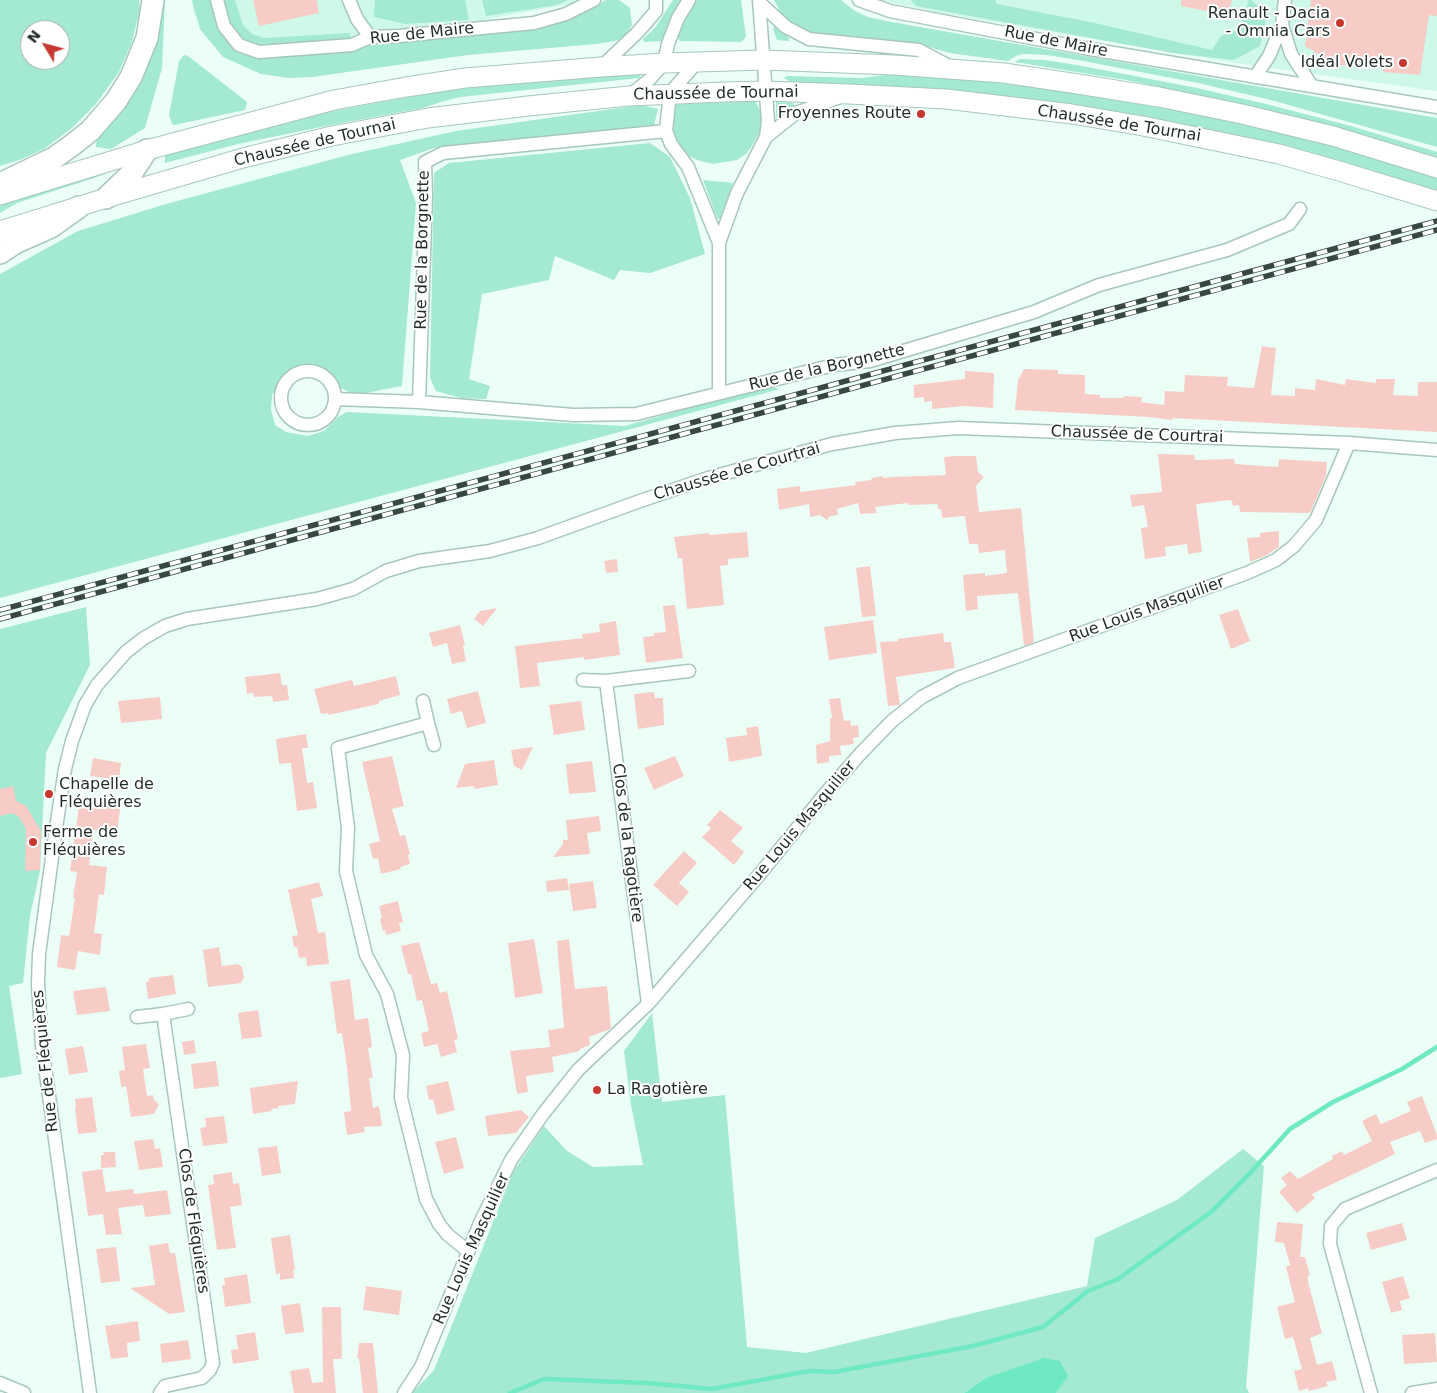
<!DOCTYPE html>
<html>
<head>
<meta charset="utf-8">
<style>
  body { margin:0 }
  #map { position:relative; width:1437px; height:1393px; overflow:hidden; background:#ebfff7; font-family:"DejaVu Sans",sans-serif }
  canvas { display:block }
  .north { position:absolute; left:20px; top:20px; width:50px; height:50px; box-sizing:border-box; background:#fff; border:1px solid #a5aba9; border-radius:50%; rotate:307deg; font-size:14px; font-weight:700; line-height:20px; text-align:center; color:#1f2c27 }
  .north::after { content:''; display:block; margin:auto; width:18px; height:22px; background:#c53731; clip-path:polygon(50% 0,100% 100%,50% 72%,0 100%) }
</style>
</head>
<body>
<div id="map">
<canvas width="1437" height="1393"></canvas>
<div class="north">N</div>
</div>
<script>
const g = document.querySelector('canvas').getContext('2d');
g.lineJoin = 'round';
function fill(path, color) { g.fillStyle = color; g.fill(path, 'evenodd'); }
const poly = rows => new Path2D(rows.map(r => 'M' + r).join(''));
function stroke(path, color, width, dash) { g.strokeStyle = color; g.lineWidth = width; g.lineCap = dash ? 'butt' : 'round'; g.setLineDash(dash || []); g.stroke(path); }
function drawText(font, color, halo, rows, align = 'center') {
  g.font = font + ' "DejaVu Sans",sans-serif'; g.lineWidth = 4; g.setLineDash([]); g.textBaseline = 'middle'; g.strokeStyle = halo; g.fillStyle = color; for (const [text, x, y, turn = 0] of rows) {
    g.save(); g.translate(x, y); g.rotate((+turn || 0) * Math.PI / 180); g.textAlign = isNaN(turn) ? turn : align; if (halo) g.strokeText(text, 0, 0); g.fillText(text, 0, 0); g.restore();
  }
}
fill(poly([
  [192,0,577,0,571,4,461,24,248,53,194,15],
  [881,0,1437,0,1437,91,1228,62,935,12]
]), '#cef8e8');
fill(poly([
  [0,0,139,0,140,9,132,42,119,72,95,105,72,128,44,149,22,159,0,166],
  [30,30,60,30,60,60,30,60],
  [160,0,165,0,162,68,145,128,111,149,96,147,97,134],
  [192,0,211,0,223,34,230,43,263,56,536,28,565,20,606,0,619,0,630,8,632,25,624,37,616,41,596,44,468,55,312,77,289,78,261,74,223,57,200,29],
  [222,0,235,0,243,25,252,34,264,38,350,33,351,39,262,48,247,42,236,32,226,19],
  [375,0,465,0,469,20,405,24,374,17],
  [482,0,568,0,557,5,486,16],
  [673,0,683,0,677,9,662,41,644,42,643,39,655,28],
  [695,0,741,0,746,37,741,42,680,41,676,35],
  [774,0,841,0,855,11,868,17,886,21,1437,118,1437,147,1271,100,1198,83,1078,60,1047,55,1025,54,1018,55,1008,61,950,53,918,44,815,36,784,19],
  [911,0,995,0,997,4,1095,23,1212,50,1221,36,1240,29,1249,0,1251,0,1267,15,1260,46,1234,60,1173,53,916,6],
  [775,26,789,38,789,41,777,40,773,29],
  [184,55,188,56,247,102,245,110,174,125,172,124,169,115,179,61],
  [1020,59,1044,60,1077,65,1197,88,1270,105,1351,126,1437,152,1437,159,1257,108,1126,80,1015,62],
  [640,72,641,76,639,78,460,97,441,102,423,108,331,125,238,144,165,163,165,154,279,121,420,95,465,88],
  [892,74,965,79,1087,94,1144,104,1259,127,1315,141,1437,177,1437,191,1299,150,1188,125,1127,114,984,94,892,87,803,83,791,82,784,78,787,76,862,78],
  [755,101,761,112,761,130,752,146,746,154,737,160,713,164,697,160,689,156,682,148,672,132,674,108,677,104],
  [776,102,793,103,795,107,776,118],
  [641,105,658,109,654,125,434,148,400,160,416,203,402,386,355,395,339,387,329,376,314,367,292,367,272,395,271,410,275,425,286,432,308,436,324,431,338,417,347,412,625,426,767,386,780,389,0,598,0,274,78,231,166,204,348,155,456,131],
  [650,143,670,157,690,198,705,254,650,273,620,270,614,280,555,256,549,280,482,294,469,379,490,386,486,399,461,398,436,391,430,378,434,173,449,163],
  [113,170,100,176,17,203,0,213,0,200],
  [703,180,733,183,720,219,717,218],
  [86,607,90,665,46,753,40,871,30,916,23,983,9,986,22,1074,0,1078,0,629],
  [652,1013,662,1102,725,1095,747,1347,806,1353,1087,1286,1095,1238,1177,1200,1243,1149,1264,1166,1246,1387,1249,1393,1056,1393,1067,1376,986,1378,964,1393,412,1393,434,1370,513,1172,544,1126,567,1151,593,1167,643,1165,631,1105,624,1051]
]), '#a4e9d1');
fill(poly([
  [1044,1358,1060,1361,1068,1376,1056,1393,964,1393,986,1378]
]), '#6fe9c4');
stroke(poly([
  [510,1393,544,1379,647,1383,712,1389,809,1371,834,1372,973,1346,1043,1327,1088,1291,1118,1279,1211,1212,1250,1173,1290,1129,1333,1102,1402,1069,1437,1047]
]), '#6fe9c4', 4.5);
fill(poly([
  [253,0,317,0,319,13,259,26],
  [1181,0,1232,0,1228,15,1181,6],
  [1311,0,1437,0,1437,16,1429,15,1420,75,1383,72,1383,68,1336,65,1305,46],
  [1262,346,1276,348,1271,395,1295,396,1295,388,1315,390,1316,379,1345,385,1346,379,1376,383,1376,379,1395,379,1393,395,1418,396,1418,382,1437,382,1437,432,1173,418,1172,420,1149,417,1015,410,1018,380,1024,369,1058,370,1058,374,1085,375,1085,394,1100,395,1100,398,1123,398,1124,396,1142,397,1141,402,1164,405,1165,391,1184,392,1185,375,1228,377,1227,386,1254,388],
  [965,371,994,373,993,408,964,406,932,409,932,401,924,402,924,397,914,398,914,385,965,379],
  [1158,454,1194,455,1195,460,1234,459,1235,464,1278,467,1279,459,1327,462,1326,476,1310,513,1240,512,1239,505,1233,506,1232,501,1230,500,1196,504,1202,552,1188,554,1187,544,1165,547,1166,556,1145,559,1141,528,1148,527,1144,505,1132,507,1130,495,1162,492],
  [955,456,976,456,978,472,984,477,976,486,979,512,1021,508,1034,642,1024,646,1018,593,977,596,978,609,966,611,963,575,985,573,985,576,1007,573,1005,550,979,553,978,544,969,544,965,516,942,518,941,509,938,509,938,504,909,505,908,503,875,507,877,513,860,514,858,503,837,509,838,515,830,516,827,520,820,515,810,517,809,504,779,510,777,489,800,486,800,492,856,485,855,482,872,480,871,478,883,476,883,478,893,477,946,475,944,457],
  [1279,531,1279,547,1267,555,1250,562,1247,538,1260,537,1260,533],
  [747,532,749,557,728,559,728,565,720,566,724,605,687,609,682,558,678,558,674,537,709,533,709,535],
  [617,559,618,572,606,573,604,561],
  [870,566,876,616,862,617,856,568],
  [675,605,683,658,646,663,643,637,654,636,654,633,666,632,663,606],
  [497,608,483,626,474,619,480,611],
  [1238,609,1250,641,1231,649,1219,615],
  [873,620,877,653,829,660,824,627],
  [616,621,620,655,584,660,584,657,537,663,540,686,520,688,515,646,583,638,582,634,600,632,599,624],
  [460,625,465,645,463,646,466,661,452,664,447,643,433,647,429,633],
  [943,633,944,642,951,642,955,668,896,677,900,705,888,706,880,642,898,641,898,639],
  [280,673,282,685,287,685,289,700,273,702,272,696,254,697,253,693,247,694,245,677],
  [396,676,400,695,379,701,379,704,328,715,328,713,321,714,314,689,352,680,354,686],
  [478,691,486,723,467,728,462,711,451,714,447,699],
  [654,692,655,698,663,698,664,725,638,729,634,694],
  [160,697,162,719,121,723,118,701],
  [840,698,844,721,850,720,851,726,858,725,859,737,853,738,854,744,840,746,841,755,829,756,829,762,817,764,816,745,830,741,830,718,832,718,829,699],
  [581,701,585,730,554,735,549,705],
  [758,726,762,756,729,762,726,738,747,735,746,728],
  [306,734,308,748,302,748,307,783,313,782,317,808,297,811,291,763,279,764,276,739],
  [533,747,522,770,514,766,511,750],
  [392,756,404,806,392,809,400,836,405,835,410,854,408,855,410,864,400,867,401,869,381,874,378,858,373,859,369,844,380,841,362,762],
  [675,756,684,776,654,790,644,768],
  [93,758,121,763,119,780,90,776],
  [494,760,498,785,475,789,474,786,456,788,465,764],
  [592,761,596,792,569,794,566,764],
  [13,786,16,801,26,806,41,831,40,870,25,871,26,829,19,817,12,813,0,816,0,789],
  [95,799,121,803,117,832,94,830,89,865,107,867,104,895,99,894,94,933,102,934,100,955,78,951,75,970,57,967,61,935,69,936,75,898,73,898,77,872,70,871,79,806,94,808],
  [720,810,743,828,731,841,744,852,734,865,702,837,711,828,707,825],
  [599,816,601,831,587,833,590,854,553,857,563,844,563,840,568,840,566,820],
  [684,851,697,863,679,883,689,892,677,906,653,885],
  [567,878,569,890,547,892,546,881],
  [593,881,597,908,573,911,569,884],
  [319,882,323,896,311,899,318,933,325,932,329,964,307,966,306,957,299,958,297,947,294,947,292,936,298,935,288,890],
  [398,901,403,922,399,923,401,931,386,935,385,930,383,931,380,919,382,918,379,906],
  [534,939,543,993,515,998,508,943],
  [569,939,575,989,607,986,611,1028,608,1030,589,1037,590,1045,580,1049,580,1051,552,1057,554,1072,526,1076,528,1092,517,1094,510,1051,550,1047,548,1030,564,1028,557,941],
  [419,942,431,984,437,983,440,993,447,991,458,1039,454,1040,457,1052,441,1057,437,1044,424,1047,421,1033,429,1031,422,1000,417,1001,411,974,408,974,401,946],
  [219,947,222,966,238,964,242,967,244,977,241,983,208,987,203,950],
  [173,975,176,994,148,999,146,982,149,981,149,978],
  [350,979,355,1020,368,1018,372,1047,368,1048,373,1078,369,1078,373,1108,379,1106,382,1126,364,1127,365,1132,347,1135,344,1112,351,1111,347,1067,342,1033,337,1034,330,982],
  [106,987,110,1011,77,1015,73,991],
  [258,1010,262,1037,242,1039,238,1013],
  [194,1040,196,1053,184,1055,182,1042],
  [146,1044,150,1068,143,1069,147,1096,153,1095,154,1100,159,1104,154,1114,131,1117,126,1086,121,1087,119,1071,125,1070,122,1047],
  [83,1046,88,1072,69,1075,65,1049],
  [216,1061,219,1086,194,1089,191,1064],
  [298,1081,295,1104,278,1106,279,1108,271,1109,272,1111,253,1114,250,1088],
  [448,1081,455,1110,437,1115,433,1099,429,1100,426,1086],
  [1422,1096,1437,1135,1437,1139,1425,1143,1420,1131,1390,1142,1395,1154,1312,1194,1315,1198,1297,1213,1279,1192,1287,1185,1281,1178,1290,1171,1298,1179,1333,1159,1332,1156,1342,1151,1344,1155,1372,1141,1362,1121,1376,1114,1381,1124,1411,1111,1407,1102],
  [92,1097,97,1132,78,1134,75,1108,76,1108,75,1099],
  [521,1110,529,1117,516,1133,488,1136,485,1116],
  [224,1116,228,1143,203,1146,200,1128,206,1127,205,1118],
  [456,1137,464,1168,444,1174,435,1142],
  [153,1139,155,1149,160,1148,163,1167,139,1170,134,1141],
  [277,1146,281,1173,262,1176,258,1148],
  [103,1152,115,1152,116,1167,101,1168,101,1155,104,1155],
  [102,1169,106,1192,133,1189,134,1194,167,1190,171,1214,145,1217,143,1205,118,1208,122,1234,106,1235,103,1214,88,1216,82,1172],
  [232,1172,233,1184,239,1183,242,1205,230,1207,236,1248,217,1250,208,1185,214,1184,213,1175],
  [1277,1222,1303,1224,1300,1257,1305,1257,1310,1276,1308,1276,1308,1282,1322,1333,1310,1338,1317,1365,1332,1361,1337,1380,1326,1382,1328,1386,1309,1391,1308,1388,1299,1391,1294,1371,1302,1369,1293,1337,1285,1339,1277,1307,1295,1302,1286,1267,1290,1265,1284,1243,1275,1242],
  [1402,1223,1407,1240,1371,1250,1366,1233],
  [290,1235,295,1270,293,1270,294,1278,280,1280,280,1273,276,1274,271,1238],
  [168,1243,170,1253,175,1253,185,1312,169,1314,130,1288,155,1285,149,1246],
  [116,1247,120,1281,101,1283,96,1249],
  [247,1274,251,1303,225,1307,222,1285,225,1285,224,1278],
  [1403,1276,1410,1298,1400,1301,1402,1310,1391,1313,1382,1282],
  [366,1286,402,1291,399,1315,363,1310],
  [300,1303,304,1332,285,1334,281,1306],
  [322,1307,341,1307,342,1359,333,1359,336,1393,294,1393,290,1371,309,1368,312,1383,323,1382],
  [138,1321,140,1341,127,1343,128,1357,111,1359,105,1326],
  [255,1332,259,1360,233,1364,231,1350,238,1349,236,1335],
  [1435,1333,1437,1362,1404,1364,1402,1335],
  [188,1340,191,1359,162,1363,160,1344],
  [359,1343,373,1343,378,1393,363,1393,359,1358,357,1358]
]), '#f7ccc6');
const street = poly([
  [217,0,224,26,239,45,259,52,352,45,370,37,399,36,534,23,566,14,594,0],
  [349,0,357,19,370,37],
  [859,0,890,11,1084,48,1437,107],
  [760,3,786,27,809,39,919,50,949,66],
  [1282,25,1291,54,1312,86],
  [697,62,670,93,666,131,671,144,688,167,719,243],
  [601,67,637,33,656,11,656,0],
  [1255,77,1269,56,1282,25,1285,0],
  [629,96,649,80,664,63,668,44,678,18,689,0],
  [766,137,796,113,840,97],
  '281 398a27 27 0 1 1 54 0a27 27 0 1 1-54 0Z',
  [719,392,719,243,737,193,766,137,768,121,759,0],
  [335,399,419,402,573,415,636,414,834,365,870,361,1034,312,1099,285,1227,250,1289,224,1300,209],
  [419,402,426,195,425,162,443,153,666,131],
  [583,680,606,681,689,671],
  [606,681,648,1004],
  [423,701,428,723,338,748,348,828,346,871,366,955,387,994,403,1055,401,1098,426,1199,439,1224,448,1235,468,1251],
  [428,723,434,745],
  [163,1014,188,1009],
  [137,1017,163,1014,213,1363,210,1370,202,1378,165,1386,160,1393],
  [0,1383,24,1393],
  [90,1393,42,1045,38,984,39,954,56,828,65,769,72,741,85,705,97,685,126,652,144,638,165,626,187,619,317,599,353,589,386,571,419,561,490,551,538,538,640,501,708,478,832,444,895,433,958,428,1349,443,1437,450],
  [404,1393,421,1367,480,1223,511,1160,543,1114,578,1070,648,1004,759,875,824,795,861,753,892,721,922,697,958,678,1247,573,1276,560,1294,546,1316,520,1349,443],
  [1371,1393,1330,1244,1331,1226,1345,1209,1437,1170],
  [1412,1393,1437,1389]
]);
const primary = poly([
  [0,195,147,150,334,100,406,87,465,78,601,67,664,63,764,60,894,65,1004,73,1078,84,1159,97,1242,114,1333,136,1437,168],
  [0,231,106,198,243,158,332,136,428,118,528,106,629,96,725,92,766,91,849,94,946,99,1072,114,1143,126,1279,154,1339,171,1437,201]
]);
const highway = poly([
  [0,184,54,158,71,146,90,131,116,101,131,77,147,38,153,0],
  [106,198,131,174,147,150],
  [0,253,15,243,51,227,79,207]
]);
stroke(street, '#a7c7bb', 15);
stroke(primary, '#a7c7bb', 21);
stroke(highway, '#a7c7bb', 24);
stroke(street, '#fff', 12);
stroke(primary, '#fff', 19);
stroke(highway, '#fff', 21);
const rail = poly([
  [0,610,1437,221],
  [0,619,1437,230]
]);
stroke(rail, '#394742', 5.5);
stroke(rail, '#fff', 4, [11]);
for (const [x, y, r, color] of [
  [1340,23,5,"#c53731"],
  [1403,63,5,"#c53731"],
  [921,114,5,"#c53731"],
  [49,794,5,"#c53731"],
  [33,842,5,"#c53731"],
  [597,1090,5,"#c53731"]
]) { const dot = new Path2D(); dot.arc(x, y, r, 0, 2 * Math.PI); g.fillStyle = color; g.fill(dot); stroke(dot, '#fff', 2); }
drawText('16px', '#1f2c27', '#fff', [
  ["Renault - Dacia",1330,14],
  ["- Omnia Cars",1330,32],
  ["Idéal Volets",1393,63],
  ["Froyennes Route",911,114],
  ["Chapelle de",59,785,"left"],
  ["Fléquières",59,803,"left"],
  ["Ferme de",43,833,"left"],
  ["Fléquières",43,851,"left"],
  ["La Ragotière",607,1090,"left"]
], 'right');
drawText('16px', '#1f2c27', '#fff', [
  ["Rue de Maire",422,34,-6],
  ["Rue de Maire",1056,42,11],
  ["Chaussée de Tournai",716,94,-1],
  ["Chaussée de Tournai",1119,124,9],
  ["Chaussée de Tournai",315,143,-13],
  ["Rue de la Borgnette",423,250,-89],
  ["Rue de la Borgnette",827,368,-13],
  ["Chaussée de Courtrai",1137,435,2],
  ["Chaussée de Courtrai",737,472,-16],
  ["Rue Louis Masquilier",1147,610,-20],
  ["Rue Louis Masquilier",800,826,-50],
  ["Clos de la Ragotière",627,843,83],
  ["Rue de Fléquières",46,1061,-96],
  ["Clos de Fléquières",193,1221,82],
  ["Rue Louis Masquilier",472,1249,-66]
]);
</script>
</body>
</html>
